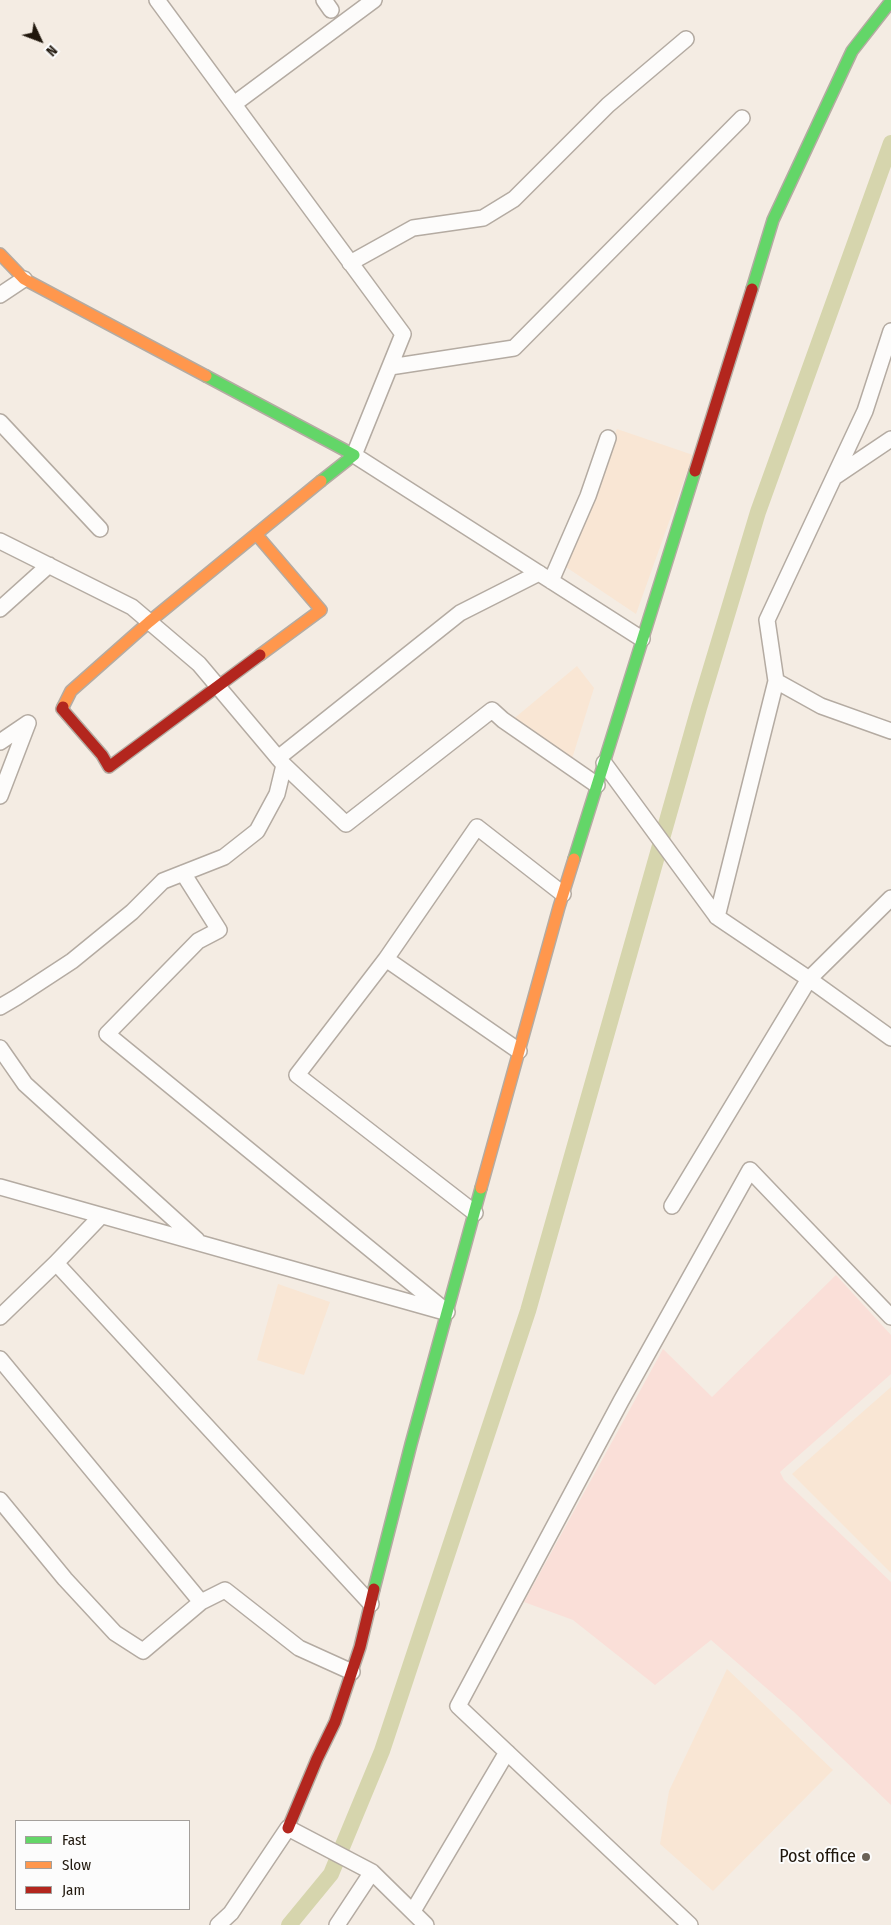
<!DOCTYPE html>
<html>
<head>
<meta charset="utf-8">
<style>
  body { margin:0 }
  #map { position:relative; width:891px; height:1925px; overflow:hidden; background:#f4ece3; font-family:"Fira Sans Condensed",sans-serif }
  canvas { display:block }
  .legend { position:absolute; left:15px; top:1820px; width:175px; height:90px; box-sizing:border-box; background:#fcfcfc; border:1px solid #a4a09c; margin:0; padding:6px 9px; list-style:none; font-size:15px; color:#20170c }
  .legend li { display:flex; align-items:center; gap:10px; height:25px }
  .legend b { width:25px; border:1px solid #a4a09c }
  .north { position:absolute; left:15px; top:15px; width:50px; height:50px; -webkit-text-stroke:4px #fcfcfc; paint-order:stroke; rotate:133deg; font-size:14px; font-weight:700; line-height:20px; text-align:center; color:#20170c }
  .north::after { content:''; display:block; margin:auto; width:18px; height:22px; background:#20170c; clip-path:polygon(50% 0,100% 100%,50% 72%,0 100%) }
</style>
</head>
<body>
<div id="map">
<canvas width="891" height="1925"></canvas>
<ul class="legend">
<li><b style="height:6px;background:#63d668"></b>Fast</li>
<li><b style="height:6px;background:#ff974d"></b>Slow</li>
<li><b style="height:6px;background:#b3261e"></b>Jam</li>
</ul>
<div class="north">N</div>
</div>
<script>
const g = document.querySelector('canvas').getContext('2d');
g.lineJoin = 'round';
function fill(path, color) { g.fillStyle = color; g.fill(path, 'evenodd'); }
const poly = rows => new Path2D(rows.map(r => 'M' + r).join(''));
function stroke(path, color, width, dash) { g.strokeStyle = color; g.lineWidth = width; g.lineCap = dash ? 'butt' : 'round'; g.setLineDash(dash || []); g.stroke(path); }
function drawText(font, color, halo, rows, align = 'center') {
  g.font = font + ' "Fira Sans Condensed",sans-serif'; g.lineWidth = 4; g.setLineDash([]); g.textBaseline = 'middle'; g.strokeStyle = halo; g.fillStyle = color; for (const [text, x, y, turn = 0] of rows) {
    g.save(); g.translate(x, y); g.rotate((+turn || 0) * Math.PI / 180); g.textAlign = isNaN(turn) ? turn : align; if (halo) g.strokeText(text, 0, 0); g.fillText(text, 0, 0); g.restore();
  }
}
fill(poly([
  [617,429,693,455,636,614,557,561],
  [577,666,594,688,571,762,511,721],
  [278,1284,330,1302,304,1375,257,1360],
  [891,1387,891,1573,792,1474],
  [727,1669,833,1770,713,1891,660,1844,669,1791]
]), '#f9e6d4');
fill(poly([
  [836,1275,891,1335,891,1374,780,1472,784,1480,891,1582,891,1805,794,1712,711,1640,655,1685,573,1620,524,1602,663,1349,712,1397]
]), '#fadfd8');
stroke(poly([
  [289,1925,331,1874,382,1751,528,1311,699,708,758,512,891,143]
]), '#d6d5ad', 16);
const street = poly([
  [157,0,403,334,354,455,642,639],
  [324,0,331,10],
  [234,104,374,0],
  [350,263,413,228,483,218,514,199,608,105,686,39],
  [0,295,24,279],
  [891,331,865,411,767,620,776,681,717,917,809,979,891,1038],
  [390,367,514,348,742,118],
  [0,422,100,529],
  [836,476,891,439],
  [0,541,132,607,199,664,284,765,277,794,257,831,224,857,163,881,132,912,72,961,17,997,0,1007],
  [551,581,588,496,608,438],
  [0,609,49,565],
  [776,681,821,706,891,731],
  [0,742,28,723,0,796],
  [278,758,460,613,539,573],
  [604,763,717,917],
  [284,765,346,824,492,710,503,720,597,785],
  [183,873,219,930,198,941,107,1034,447,1312],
  [386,959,477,827,563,894],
  [0,1048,25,1084,197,1240],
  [0,1187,441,1311],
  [672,1206,809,979,891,898],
  [475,1213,297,1075,386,959,519,1051],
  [56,1263,101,1216],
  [0,1317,56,1263,371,1604],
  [0,1359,201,1602,225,1590,299,1648,352,1672],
  [0,1500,65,1579,115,1633,143,1651,201,1602],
  [413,1911,507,1752],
  [218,1925,231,1913,288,1828,372,1872,426,1925],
  [337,1925,372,1872],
  [690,1925,458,1706,621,1401,750,1170,891,1317]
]);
const fast = poly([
  [752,289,773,220,852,51,891,1],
  [206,376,354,455,321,481],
  [574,859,695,471],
  [374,1589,411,1444,481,1188]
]);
const slow = poly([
  [0,254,24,279,206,376],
  [256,534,321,610,260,655],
  [63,707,71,691,149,622,321,481],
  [481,1188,559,907,574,859]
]);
const jam = poly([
  [695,471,752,289],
  [63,707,62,709,102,755,109,767,260,655],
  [288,1828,317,1759,335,1722,360,1647,374,1589]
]);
stroke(street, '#b4aba2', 18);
stroke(fast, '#b4aba2', 14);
stroke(slow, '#b4aba2', 14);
stroke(jam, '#b4aba2', 14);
stroke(street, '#fdfcfb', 15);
stroke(fast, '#63d668', 11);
stroke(slow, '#ff974d', 11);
stroke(jam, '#b3261e', 11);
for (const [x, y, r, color] of [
  [866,1857,5,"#6a6257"]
]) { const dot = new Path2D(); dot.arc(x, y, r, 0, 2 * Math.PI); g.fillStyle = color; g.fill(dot); stroke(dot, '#fcfcfc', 2); }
drawText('18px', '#20170c', '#fcfcfc', [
  ["Post office",856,1857]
], 'right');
</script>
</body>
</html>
